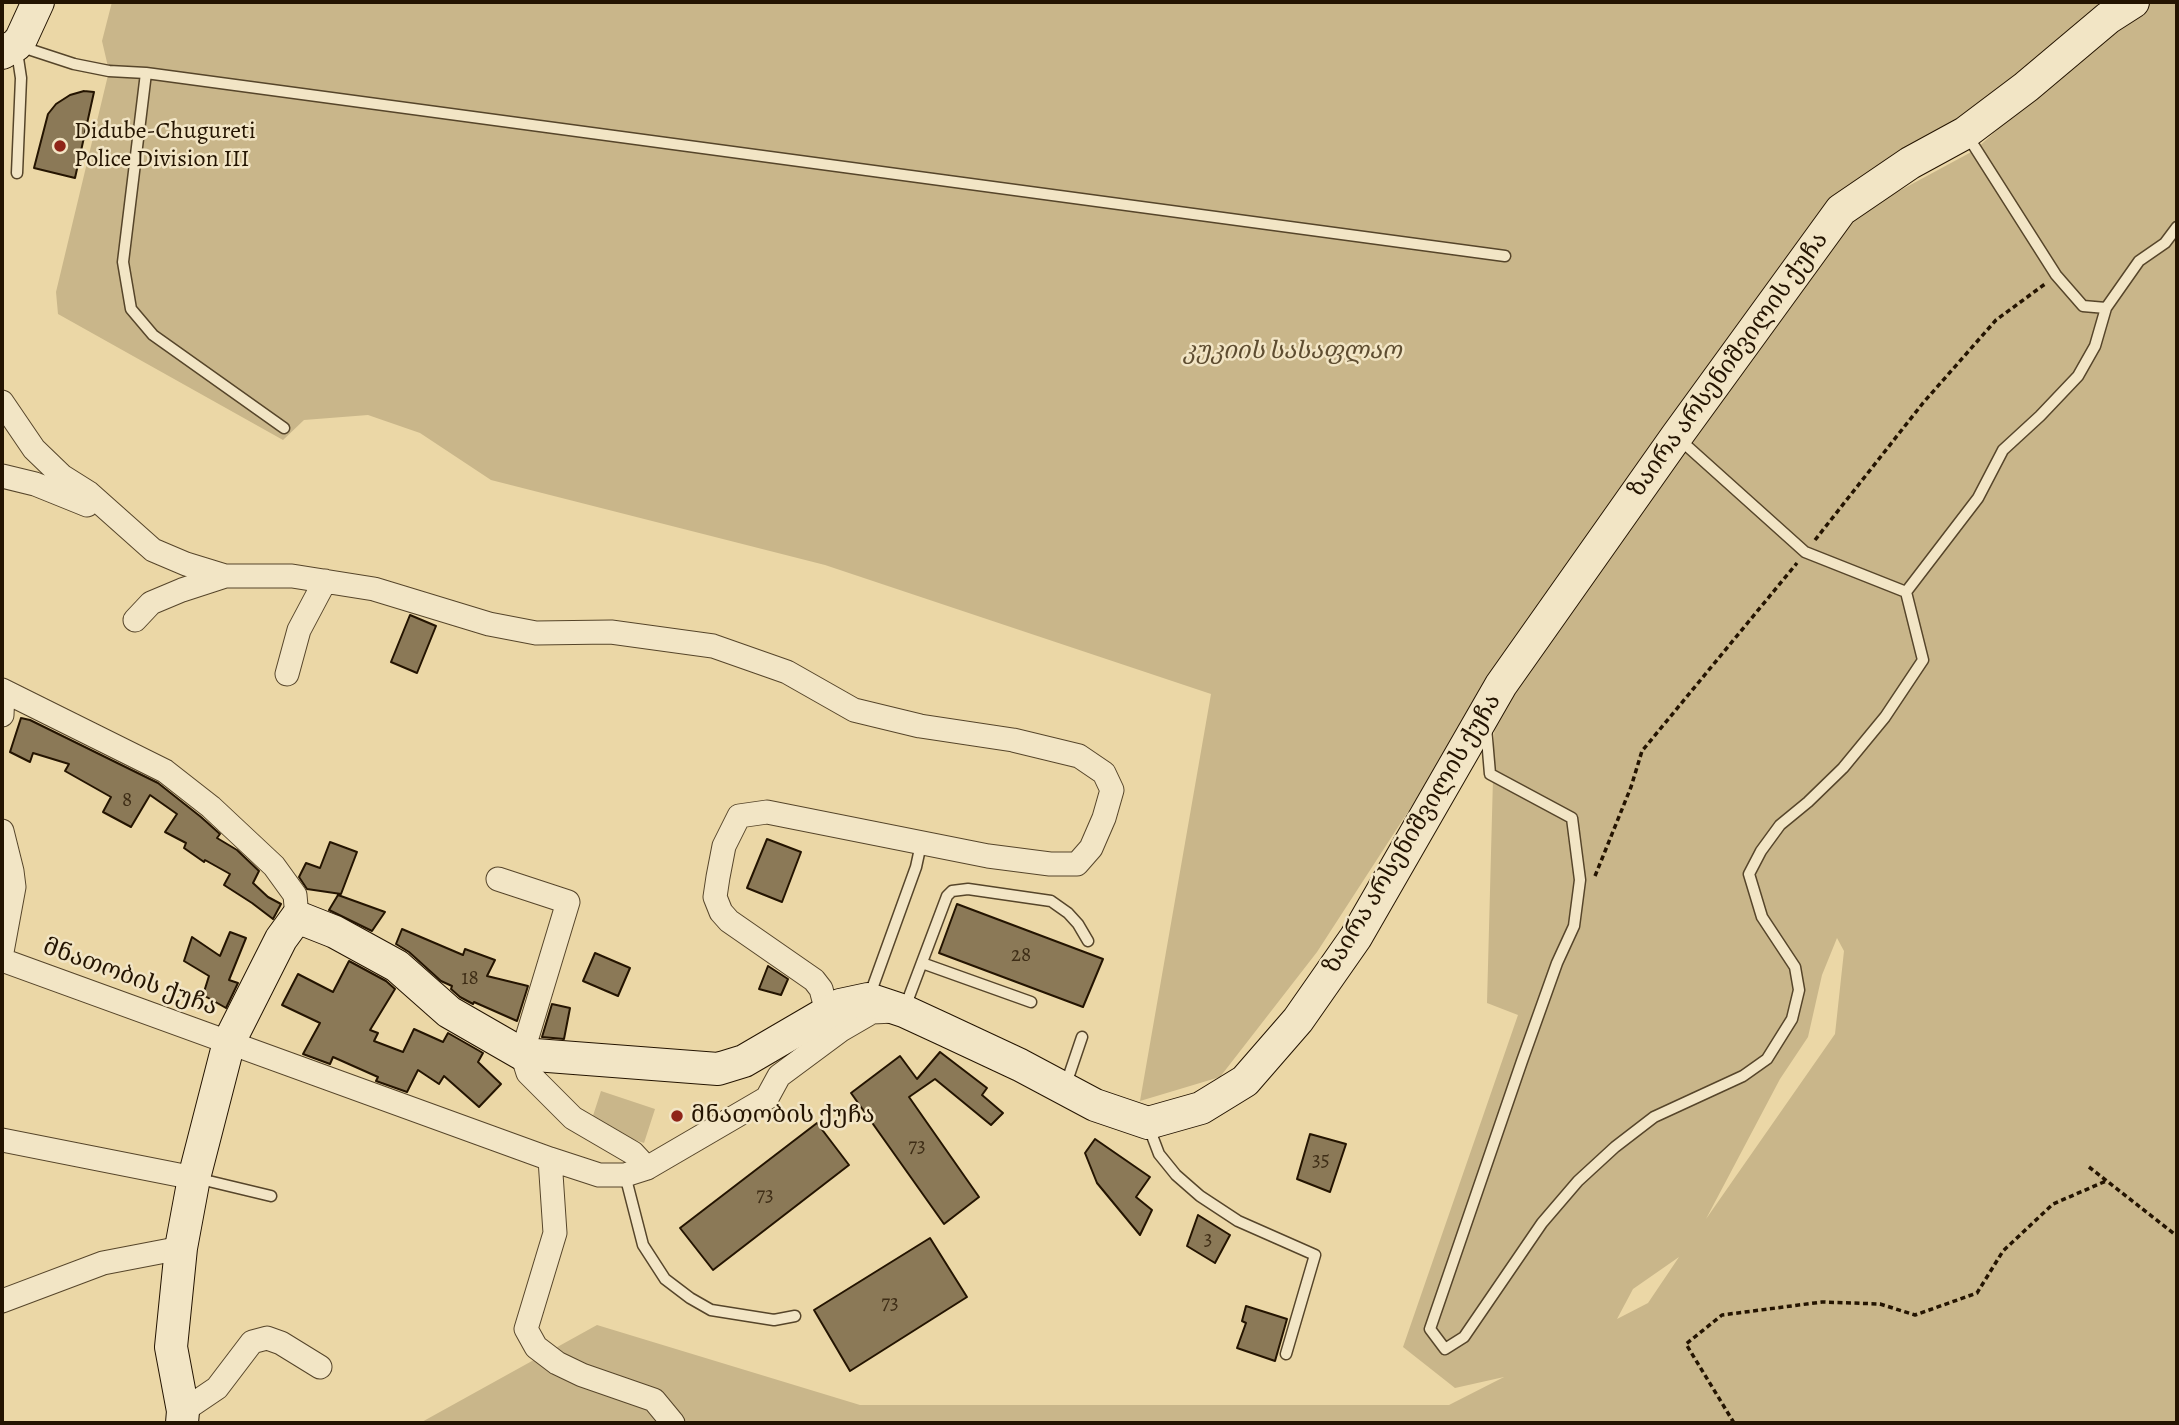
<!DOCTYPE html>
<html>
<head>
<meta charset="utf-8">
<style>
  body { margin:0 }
  #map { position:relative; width:2179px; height:1425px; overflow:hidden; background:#ebd7a6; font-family:Alegreya,serif }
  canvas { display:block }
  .frame { position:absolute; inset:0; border:4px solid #241401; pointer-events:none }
</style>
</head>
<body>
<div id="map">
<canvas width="2179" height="1425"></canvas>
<div class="frame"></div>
</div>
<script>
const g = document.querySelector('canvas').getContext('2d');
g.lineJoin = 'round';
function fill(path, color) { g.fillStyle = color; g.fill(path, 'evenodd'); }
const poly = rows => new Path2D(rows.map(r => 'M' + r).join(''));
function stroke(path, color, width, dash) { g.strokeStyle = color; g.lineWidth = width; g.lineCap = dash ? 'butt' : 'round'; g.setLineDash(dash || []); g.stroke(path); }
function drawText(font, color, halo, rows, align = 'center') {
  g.font = font + ' Alegreya,"Noto Serif Georgian",serif'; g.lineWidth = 5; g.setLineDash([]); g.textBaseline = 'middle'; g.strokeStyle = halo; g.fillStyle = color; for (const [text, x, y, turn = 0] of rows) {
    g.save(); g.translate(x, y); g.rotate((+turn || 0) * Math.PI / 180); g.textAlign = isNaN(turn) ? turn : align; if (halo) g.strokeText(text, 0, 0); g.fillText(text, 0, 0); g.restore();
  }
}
fill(poly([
  [112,2,2115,2,1931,138,1826,203,1650,451,1435,770,1317,952,1220,1077,1140,1101,1211,694,825,565,491,480,420,433,368,415,304,420,283,440,58,314,56,292,109,71,102,41],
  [2152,2,2177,2,2177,1423,420,1423,597,1325,860,1405,1449,1405,1504,1377,1455,1388,1403,1347,1518,1015,1487,1003,1495,703,1849,218,1975,150,2107,29],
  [1837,938,1844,951,1835,1034,1706,1219,1780,1079,1808,1037,1822,975],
  [1679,1257,1648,1303,1617,1319,1633,1289],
  [601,1091,655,1109,644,1143,590,1125]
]), '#c9b68a');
const building = poly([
  [84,91,94,92,75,178,34,168,48,114,56,104,70,95,84,91],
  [410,615,436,626,417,673,391,662,410,615],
  [21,718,30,720,158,783,201,817,220,834,217,838,237,850,259,871,253,883,268,897,281,904,273,919,252,903,224,885,230,874,205,860,204,862,184,848,186,843,165,832,177,814,150,795,131,827,103,812,111,797,65,771,69,764,33,753,30,762,10,752,21,718],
  [767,839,801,852,782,902,747,888,767,839],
  [330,842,357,852,341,894,307,889,299,877,306,863,320,868,330,842],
  [338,895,385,912,372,931,329,910,338,895],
  [957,904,1103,959,1083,1007,939,953,957,904],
  [402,929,463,955,465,949,495,960,487,976,528,986,517,1021,474,1002,473,1004,460,997,451,989,452,986,441,981,409,952,396,944,402,929],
  [230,932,246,938,229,980,238,983,226,1008,203,995,209,976,184,961,192,937,220,956,230,932],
  [595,953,630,968,618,996,583,981,595,953],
  [349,961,386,981,395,989,370,1030,378,1033,374,1041,403,1052,414,1029,443,1042,448,1033,483,1053,478,1062,501,1084,479,1107,444,1076,439,1084,418,1070,407,1092,376,1081,378,1077,333,1057,330,1064,303,1054,320,1023,282,1005,298,974,333,992,349,961],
  [768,966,788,979,781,995,759,989,768,966],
  [552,1004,570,1008,564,1039,542,1037,552,1004],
  [940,1052,987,1088,982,1095,1003,1113,991,1125,935,1079,909,1097,979,1197,944,1224,851,1093,900,1056,917,1079,940,1052],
  [817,1123,849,1165,713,1270,680,1228,817,1123],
  [1310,1134,1346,1144,1330,1192,1297,1179,1310,1134],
  [1095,1139,1150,1177,1136,1197,1152,1210,1140,1235,1097,1183,1085,1153,1095,1139],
  [1198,1215,1230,1235,1215,1263,1187,1246,1198,1215],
  [930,1238,967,1297,850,1371,814,1310,930,1238],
  [1246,1306,1287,1319,1275,1361,1237,1348,1246,1323,1242,1321,1246,1306]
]);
fill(building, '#8b7957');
stroke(building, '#241401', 2);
const lane = poly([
  [146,73,123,262,131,309,153,335,284,428],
  [1967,135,2056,275,2083,306,2106,308],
  [17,173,21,78,16,45,74,64,109,71,146,73,1505,256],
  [1906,592,1978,498,2003,450,2040,416,2078,376,2095,346,2106,308,2139,261,2165,243,2177,227],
  [1486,727,1490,774,1572,818,1580,880,1574,926,1557,963,1522,1061,1430,1329,1445,1349,1464,1337,1542,1223,1578,1181,1615,1147,1654,1117,1743,1076,1767,1059,1792,1019,1799,990,1795,967,1762,917,1749,874,1761,851,1780,825,1808,802,1843,768,1885,717,1923,660,1906,592,1805,552,1678,438],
  [922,963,1031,1002],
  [869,997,916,867,921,844],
  [904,1010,947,896,952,891,968,889,1051,901,1068,913,1078,924,1088,941],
  [1065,1087,1082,1037],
  [1148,1125,1159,1154,1176,1175,1200,1196,1238,1221,1315,1255,1286,1354],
  [625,1175,643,1245,665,1279,690,1298,711,1310,774,1320,795,1316],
  [196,1178,271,1196]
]);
const street = poly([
  [2,402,34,449,62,476,89,493,153,550,186,564,225,576,292,576,374,589,489,624,536,633,611,632,713,646,787,672,854,710,920,726,1013,740,1079,756,1104,773,1112,790,1104,818,1091,848,1077,864,1050,864,988,856,767,812,739,816,724,846,718,877,715,897,721,912,729,921,814,980,821,989,827,1012],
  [2,476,35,484,87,505],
  [135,620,151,603,182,590,225,576],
  [287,674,299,630,325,581],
  [2,690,165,771,211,807,274,866,295,895,297,917],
  [2,715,3,692],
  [2,831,12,871,14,887,2,952],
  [498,879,568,902,522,1054,528,1073,573,1118,633,1153,647,1168],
  [2,960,550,1159,599,1175,625,1175,647,1168,767,1098,779,1076,841,1030,872,1012,895,1011],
  [2,1140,194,1178],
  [550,1159,555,1233,526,1329,536,1347,557,1363,582,1375,654,1400,673,1423],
  [2,1301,103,1263,181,1248],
  [183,1411,217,1388,252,1342,267,1338,281,1343,320,1367]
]);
const secondary = poly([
  [2,53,16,45,21,39,38,2],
  [182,1423,183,1411,171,1347,181,1248,194,1178,229,1042,281,939,297,917,335,932,397,966,449,1012,522,1054,718,1069,744,1061,840,1005,868,999,904,1011,943,1029,1020,1065,1095,1105,1148,1123,1201,1108,1245,1081,1298,1020,1356,937,1501,685,1676,437,1841,210,1910,163,1965,133,2026,87,2108,18,2133,2]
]);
stroke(lane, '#56452a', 13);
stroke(street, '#56452a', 25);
stroke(secondary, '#241401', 34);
stroke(poly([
  [1815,540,1923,403,1996,320,2045,284],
  [1595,876,1631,787,1642,751,1797,563],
  [2089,1167,2177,1236],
  [1734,1423,1686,1344,1722,1315,1822,1302,1880,1304,1915,1315,1977,1293,2003,1251,2053,1204,2106,1181]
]), '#241401', 3.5, [5, 3.5]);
stroke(lane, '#f2e5c5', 10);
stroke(street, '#f2e5c5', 23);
stroke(secondary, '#f2e5c5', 32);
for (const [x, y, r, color] of [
  [60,146,7,"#8f2418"],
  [677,1116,7,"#8f2418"]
]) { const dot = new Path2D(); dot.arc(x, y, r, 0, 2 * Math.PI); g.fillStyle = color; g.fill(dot); stroke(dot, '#f2e5c5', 2.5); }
drawText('21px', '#3e2d16', null, [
  ["8",127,801],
  ["28",1021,956],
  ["18",470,979],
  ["73",917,1147],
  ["35",1321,1161],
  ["73",765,1196],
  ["3",1208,1240],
  ["73",890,1304]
]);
drawText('24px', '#241401', '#f2e5c5', [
  ["Didube-Chugureti",74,132],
  ["Police Division III",74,160],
  ["მნათობის ქუჩა",691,1116]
], 'left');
drawText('italic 24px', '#5e4d31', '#f2e5c5', [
  ["კუკიის სასაფლაო",1292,352]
]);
drawText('24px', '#241401', '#f2e5c5', [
  ["ზაირა არსენიშვილის ქუჩა",1729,365,-54],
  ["ზაირა არსენიშვილის ქუჩა",1413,834,-59],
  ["მნათობის ქუჩა",130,978,20]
]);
</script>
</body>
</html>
